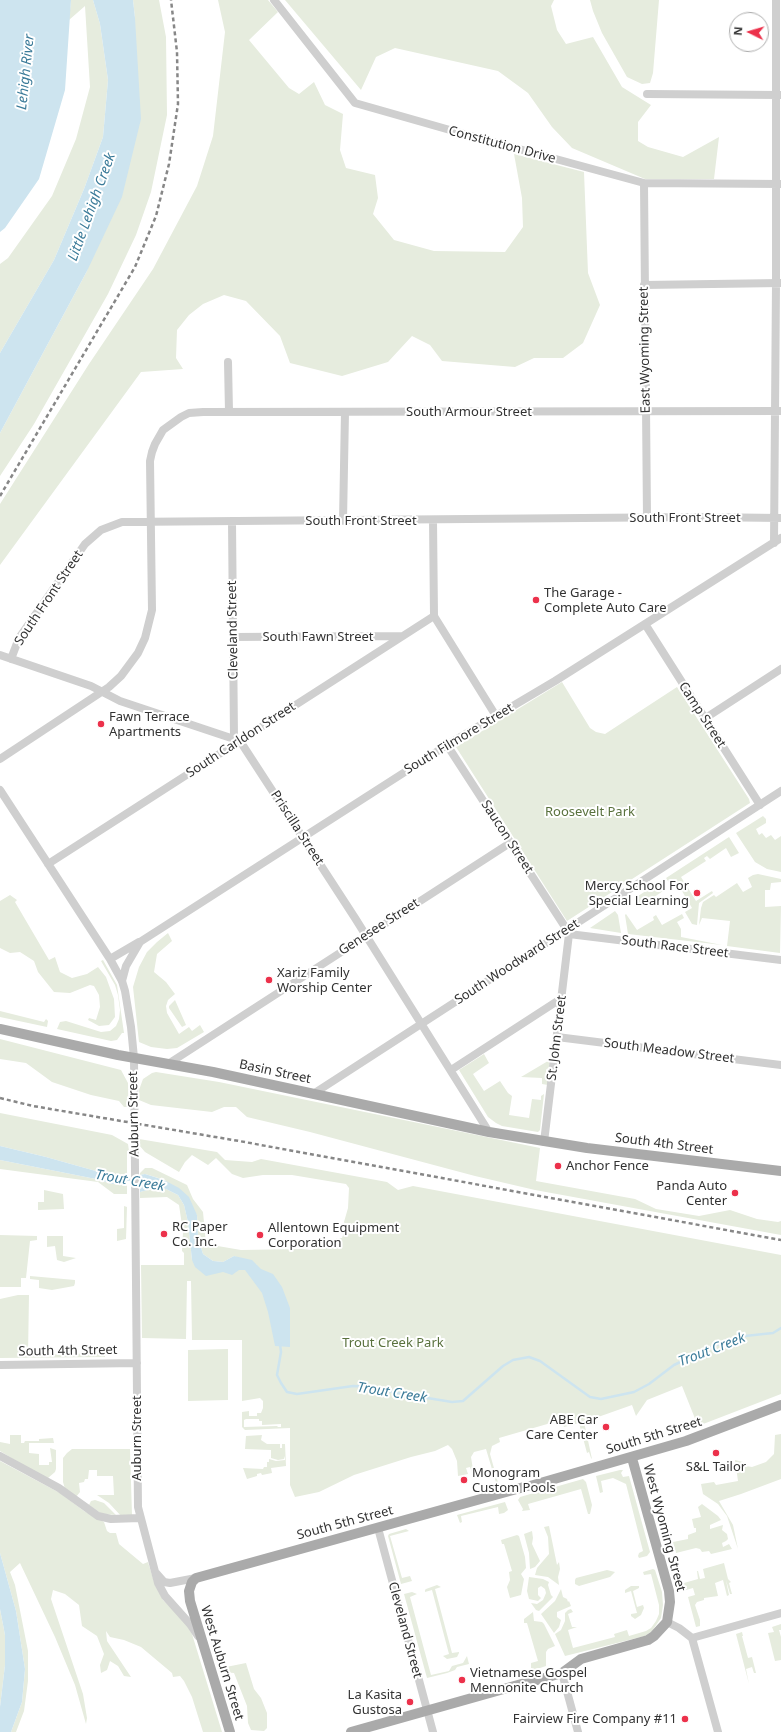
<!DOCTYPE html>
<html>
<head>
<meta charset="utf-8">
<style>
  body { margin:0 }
  #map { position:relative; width:781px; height:1732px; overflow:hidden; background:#fff; font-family:"Noto Sans",sans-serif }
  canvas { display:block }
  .north { position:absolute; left:729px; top:12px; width:40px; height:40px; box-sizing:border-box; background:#fff; border:1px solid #adadad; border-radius:50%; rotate:275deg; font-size:11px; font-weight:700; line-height:16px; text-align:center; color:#323232 }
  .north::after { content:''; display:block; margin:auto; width:14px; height:18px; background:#ec314b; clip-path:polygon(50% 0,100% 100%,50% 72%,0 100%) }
</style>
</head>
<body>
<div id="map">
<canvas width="781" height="1732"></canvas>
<div class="north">N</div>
</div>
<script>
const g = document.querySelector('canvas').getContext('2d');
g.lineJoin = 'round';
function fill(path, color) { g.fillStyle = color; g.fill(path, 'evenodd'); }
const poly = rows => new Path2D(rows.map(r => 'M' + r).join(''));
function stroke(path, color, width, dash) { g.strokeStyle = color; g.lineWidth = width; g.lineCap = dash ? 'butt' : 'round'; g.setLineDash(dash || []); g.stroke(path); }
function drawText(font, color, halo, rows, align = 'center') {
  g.font = font + ' "Noto Sans",sans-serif'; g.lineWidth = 4; g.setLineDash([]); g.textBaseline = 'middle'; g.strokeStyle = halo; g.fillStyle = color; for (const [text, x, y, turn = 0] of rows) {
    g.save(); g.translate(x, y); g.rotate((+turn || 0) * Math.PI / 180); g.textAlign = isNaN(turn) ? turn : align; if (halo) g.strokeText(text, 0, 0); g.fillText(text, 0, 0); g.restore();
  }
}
fill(poly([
  [71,0,93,0,100,24,108,80,103,137,84,189,54,260,0,353,0,264,8,258,52,196,76,139,90,87,85,6,69,20],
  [133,0,159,0,166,37,167,115,151,192,136,235,108,294,34,424,0,476,0,433,87,271,135,18],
  [218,0,268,0,278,12,249,40,289,88,299,94,314,82,325,105,343,114,340,150,346,168,375,175,378,198,373,214,394,240,434,251,505,252,523,227,522,198,514,154,584,172,588,273,600,305,583,343,563,358,534,358,515,367,442,361,430,345,412,336,388,362,342,376,290,363,280,336,246,301,224,295,203,304,189,315,177,330,176,358,183,369,141,372,0,565,0,504,89,364,153,269,197,186,213,136,225,32],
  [285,0,554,0,551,6,557,30,566,44,593,37,622,87,651,105,638,122,638,141,648,147,683,157,719,137,714,179,645,179,572,148,552,127,528,93,498,71,395,48,376,57,361,90],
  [590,0,659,0,653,73,650,83,642,84,627,77,602,33,593,11],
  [562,682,590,728,596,732,605,734,677,687,749,799,750,803,567,921,456,747],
  [763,816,766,819,766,823,756,829,759,835,762,833,766,838,771,835,775,840,781,836,781,872,767,869,755,862,736,833],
  [729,837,739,853,731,857,726,848,710,859,707,856,704,858,706,861,681,877,686,885,680,889,676,883,671,886,666,878],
  [758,874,781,879,781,882,771,883,770,890,765,890,765,907,781,906,780,953,727,946,730,921,702,918,699,925,701,908,703,902,714,895,716,897,737,883,743,892,752,887,748,878,753,875],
  [661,881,666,889,641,906,635,898],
  [688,888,696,901,712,891,713,893,699,903,697,925,692,924,685,912,692,908,682,891],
  [10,895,17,900,15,902,49,960,55,957,60,972,72,978,87,974,98,967,106,977,114,999,115,1017,109,1025,99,1026,88,1020,89,1018,96,1020,100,1007,99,995,94,986,90,985,70,993,54,992,38,972,34,961,20,952,10,953,0,948,0,901],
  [615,911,618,915,621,933,590,928],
  [626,914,637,930,654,920,653,917,656,915,662,925,682,914,684,918,677,922,681,929,681,937,722,945,628,934,625,915],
  [168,933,172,941,157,954,154,972,166,982,175,994,168,1000,166,1006,167,1013,179,1034,189,1027,192,1031,200,1025,204,1032,177,1048,167,1049,151,1047,139,1042,133,987,139,967,147,952,157,942],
  [103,960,117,985,124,1033,122,1033,117,1040,111,1041,57,1029,60,1022,66,1021,101,1032,110,1031,116,1026,119,1019,120,1010,118,995,115,985,101,961],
  [175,1000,186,1025,182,1027,169,1008,169,1006],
  [0,1011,44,1022,46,1019,48,1021,47,1027,0,1017],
  [0,1039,121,1070,128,1083,129,1107,124,1107,119,1101,91,1095,52,1082,26,1063,0,1059],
  [484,1054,489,1063,473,1074,484,1091,500,1081,508,1093,512,1096,509,1115,529,1118,532,1099,541,1100,541,1096,544,1094,540,1130,538,1132,502,1126,496,1123,488,1117,459,1070],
  [548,1061,550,1061,548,1085,542,1084,542,1078,521,1077],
  [156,1072,219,1082,540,1148,536,1181,635,1199,656,1209,699,1216,730,1210,757,1219,778,1222,781,1221,781,1235,535,1190,475,1176,310,1132,247,1117,236,1107,224,1107,212,1112,151,1105,139,1100,139,1090,143,1079,152,1073],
  [0,1113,112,1135,128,1144,129,1151,127,1151,127,1175,110,1175,46,1157,0,1146],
  [139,1139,217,1152,225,1160,252,1162,261,1159,387,1182,398,1190,413,1186,781,1255,781,1394,698,1426,682,1386,647,1400,636,1416,632,1405,584,1422,592,1459,591,1458,589,1452,587,1453,579,1423,564,1427,561,1420,499,1438,500,1442,492,1446,490,1454,499,1486,497,1486,486,1449,474,1452,471,1457,474,1476,473,1476,470,1467,466,1468,468,1474,458,1476,457,1461,452,1449,448,1445,435,1451,411,1457,354,1475,319,1492,295,1497,290,1485,290,1428,245,1430,242,1427,242,1412,249,1411,249,1416,257,1416,257,1413,261,1413,263,1408,263,1401,260,1398,242,1401,242,1340,192,1340,191,1281,187,1281,186,1339,142,1338,141,1265,184,1265,184,1253,182,1251,183,1232,179,1205,167,1197,140,1198,140,1192,154,1188,166,1189,178,1195,184,1205,188,1222,192,1260,257,1265,234,1256,223,1262,213,1261,203,1254,198,1238,197,1215,165,1180,145,1174,140,1175,140,1173,145,1168,152,1168,187,1185,193,1199,203,1212,206,1244,241,1250,301,1249,312,1250,337,1238,342,1238,346,1226,344,1222,348,1208,349,1188,346,1184,292,1175,263,1175,243,1178,232,1174,216,1158,208,1165,192,1155,185,1162,179,1172,145,1152,139,1145],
  [246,1419,259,1419,259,1421,262,1421,262,1425,281,1424,281,1427,278,1427,277,1426,244,1427,244,1420],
  [0,1160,96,1179,113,1184,127,1183,127,1194,114,1194,98,1182,0,1169],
  [44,1190,63,1194,64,1209,38,1210,38,1202,44,1202],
  [124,1206,127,1207,126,1239,117,1241,117,1229,124,1228],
  [0,1235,37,1236,37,1240,30,1241,26,1278,21,1278,21,1287,0,1287],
  [47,1236,63,1236,63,1256,76,1258,64,1262,57,1260,55,1246,47,1247],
  [30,1276,75,1280,75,1283,74,1286,52,1290,39,1288,39,1280,30,1279],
  [18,1295,29,1295,28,1355,105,1353,105,1357,0,1358,0,1299],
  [228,1349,228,1400,188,1401,188,1350],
  [781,1434,781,1479,741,1494,719,1501,733,1525,738,1549,727,1516,718,1504,703,1494,701,1484,714,1482,716,1485,738,1481,735,1460,743,1462,746,1466,752,1467,766,1462,774,1454,775,1435],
  [10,1435,21,1435,21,1443,24,1443,25,1441,39,1441,39,1439,53,1438,54,1443,29,1443,29,1453,39,1454,39,1465,49,1465,49,1462,52,1462,50,1448,56,1450,56,1469,55,1472,48,1478,23,1465,0,1451,0,1442,10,1444],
  [262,1435,261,1440,267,1444,280,1444,280,1448,282,1448,282,1444,285,1444,286,1466,271,1468,272,1473,262,1475,261,1473,257,1474,257,1476,247,1479,243,1468,263,1469,264,1467,267,1467,267,1462,269,1462,269,1459,276,1461,285,1460,285,1456,284,1459,278,1460,271,1458,271,1450,245,1449,246,1436],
  [72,1449,130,1449,132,1515,121,1516,109,1503,97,1495,114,1495,113,1476,97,1476,97,1470,89,1470,88,1479,85,1479,84,1482,79,1483,80,1492,76,1497,65,1489,63,1482,63,1458,67,1453],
  [0,1461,60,1493,84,1511,104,1522,107,1531,110,1533,116,1533,119,1544,143,1564,148,1562,155,1585,163,1600,184,1621,192,1634,222,1732,203,1732,192,1697,184,1681,180,1676,173,1677,172,1673,141,1647,124,1640,110,1637,106,1631,107,1641,131,1677,124,1676,118,1666,110,1661,107,1670,101,1673,100,1665,104,1654,97,1636,82,1626,79,1605,65,1594,53,1590,51,1599,83,1694,87,1718,86,1724,75,1685,55,1637,20,1563,10,1572,15,1585,28,1651,28,1681,24,1711,16,1732,11,1732,22,1702,25,1669,16,1611,0,1553],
  [620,1470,623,1470,621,1473,623,1477,629,1476,650,1552,647,1556,639,1558,638,1556,639,1553,643,1551,626,1484,613,1478,601,1481,603,1492,600,1493,596,1476],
  [583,1479,586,1482,592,1505,590,1514,588,1514,581,1489,528,1504,530,1510,522,1511,523,1509,518,1500,520,1497],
  [95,1500,104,1503,116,1515,102,1514,89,1505,91,1501],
  [505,1502,508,1510,504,1513,499,1514,498,1507,461,1516,462,1522,460,1523,457,1515],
  [702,1504,718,1516,721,1520,710,1525,710,1529,723,1525,722,1530,727,1534,728,1539,726,1541,722,1543,723,1547,729,1544,732,1549,711,1554,709,1551,702,1552,700,1549,696,1548,676,1553,673,1542,688,1539,688,1535,696,1532,696,1528,694,1528,692,1519,701,1517,698,1507],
  [549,1526,557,1565,559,1562,560,1569,558,1577,559,1585,548,1577,535,1575,537,1568,549,1554,548,1537,544,1527],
  [406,1529,409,1531,390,1536,402,1578,410,1576,412,1581,401,1584,388,1536,389,1534],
  [532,1531,533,1538,532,1544,540,1561,535,1567,530,1569,529,1553,524,1534],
  [517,1535,519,1536,525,1557,526,1568,521,1574,524,1579,521,1595,510,1598,507,1587,510,1580,509,1572,512,1571,504,1544,502,1544,501,1540],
  [724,1563,728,1579,731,1582,729,1583,732,1594,730,1594,726,1580,729,1595,727,1596,723,1580,715,1583,718,1596,704,1598,704,1600,697,1602,695,1605,700,1620,700,1626,696,1627,688,1597,695,1595,693,1588,686,1590,684,1583,698,1579,697,1571,698,1571,700,1579,705,1578,703,1569],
  [653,1569,655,1570,662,1592,663,1605,661,1618,652,1631,645,1636,565,1656,555,1634,561,1630,565,1621,565,1613,568,1610,571,1609,573,1612,568,1614,572,1627,577,1627,568,1630,573,1648,615,1637,614,1634,627,1630,629,1636,646,1631,651,1628,656,1621,659,1614,659,1605,651,1574,644,1575,643,1572],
  [607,1570,615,1572,610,1577,579,1586,575,1584,575,1580,576,1578],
  [529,1577,543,1579,549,1582,548,1585,551,1595,553,1597,539,1611,536,1610,531,1603,537,1604,543,1600,546,1593,545,1589,541,1586,538,1588,538,1595,541,1598,538,1601,529,1599,527,1591],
  [437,1585,441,1587,435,1589,452,1653,459,1652,459,1653,457,1657,447,1659,443,1656,449,1654,432,1590,425,1592,425,1590,426,1589],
  [631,1586,639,1586,639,1588,633,1591,637,1607,643,1605,644,1608,641,1615,635,1619,631,1616,631,1614,637,1613,631,1591,625,1593,625,1590],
  [561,1589,563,1597,567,1599,568,1602,569,1601,571,1606,557,1612,557,1617,561,1620,559,1627,554,1633,541,1614,555,1601],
  [412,1592,417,1594,410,1597,431,1675,449,1671,452,1666,463,1663,467,1656,469,1664,457,1667,455,1670,447,1673,427,1678,404,1594],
  [0,1609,5,1635,5,1665,0,1707],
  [533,1612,534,1621,542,1622,544,1624,555,1646,548,1649,546,1652,546,1666,531,1671,531,1663,538,1661,527,1623,524,1623,524,1619],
  [781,1624,781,1630,779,1630,781,1637,781,1660,775,1661,768,1633,774,1632,772,1627],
  [742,1632,743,1636,742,1636,748,1658,752,1657,756,1673,754,1673,752,1667,746,1669,749,1684,736,1634],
  [246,1663,254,1689,261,1698,267,1713,267,1728,264,1731,251,1730,248,1723,247,1706,234,1673,223,1672,221,1668]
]), '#e6ecde');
fill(poly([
  [0,0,71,0,65,90,39,179,5,228,0,232],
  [93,0,133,0,135,18,141,119,122,197,87,271,0,433,0,353,54,260,84,189,103,137,108,80,100,24],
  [0,1146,46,1157,110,1175,127,1175,127,1183,113,1184,96,1179,0,1160],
  [145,1174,164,1180,179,1188,189,1197,197,1215,198,1238,203,1254,213,1261,223,1262,234,1256,252,1260,261,1269,273,1274,282,1287,290,1308,290,1347,275,1346,268,1312,262,1293,245,1270,239,1270,232,1275,223,1272,206,1276,195,1267,192,1260,188,1222,184,1205,178,1195,166,1189,154,1188,140,1192,140,1175],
  [0,1553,16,1611,25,1669,22,1702,11,1732,0,1732,0,1707,5,1665,5,1635,0,1609]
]), '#cde4ef');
stroke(poly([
  [125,1179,143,1182],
  [280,1344,281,1352,277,1375,281,1383,287,1392,297,1394,353,1386,373,1387,397,1393,452,1402,463,1401,503,1366,513,1360,529,1357,540,1361,590,1397,601,1399,634,1392,649,1384,674,1365,716,1345,745,1336,773,1333,781,1328]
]), '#cde4ef', 2.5);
stroke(poly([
  [274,0,355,103,464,134,644,183,781,184],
  [647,94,780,95],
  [644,183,647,518],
  [644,285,781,283],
  [228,362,229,412],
  [433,520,434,616,496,716],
  [232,521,234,739],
  [343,521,345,412],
  [774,543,776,283,776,0],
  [645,624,760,805],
  [233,637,402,636],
  [0,655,91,686,120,701,240,741,355,918,489,1132],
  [11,659,19,638,85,544,101,530,122,522,698,517,781,518],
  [704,719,781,669],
  [447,745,569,933],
  [0,759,109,687,121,676,138,653,145,638,152,610,150,461,152,452,155,444,163,430,181,417,189,413,203,412,781,411],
  [0,790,110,959,122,981,125,991,131,1027,134,1058,138,1507,158,1583,165,1596,190,1624,198,1636],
  [48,864,434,616],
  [569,934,781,960],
  [110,959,139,942],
  [122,981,126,966,140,942,143,940,447,745,555,681,781,538],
  [557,1037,781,1065],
  [168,1064,510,843],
  [451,1070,562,998],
  [313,1094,781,791],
  [544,1142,569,934],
  [0,1365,137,1363],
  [0,1456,59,1488,98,1516,111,1519,140,1518],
  [378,1528,433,1732],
  [156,1573,164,1582,170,1583,196,1578],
  [667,1622,679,1628,692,1638,718,1732],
  [692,1638,781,1613],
  [562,1673,578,1732]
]), '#cfcfcf', 8);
stroke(poly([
  [0,1029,118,1055,213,1072,489,1132,587,1148,781,1171],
  [530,1486,686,1441,781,1405],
  [530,1682,562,1673,581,1659,648,1640,654,1636,667,1622,670,1602,669,1591,632,1458],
  [230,1732,190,1601,189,1591,192,1582,196,1578,524,1487],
  [351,1732,525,1683]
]), '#aaa', 10);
stroke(poly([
  [0,496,135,267,156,216,169,164,178,104,177,52,171,0],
  [0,1098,33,1106,239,1141,781,1240]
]), '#878787', 2.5, [4, 3]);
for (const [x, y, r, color] of [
  [536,600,4,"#ec314b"],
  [101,724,4,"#ec314b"],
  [697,893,4,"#ec314b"],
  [269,980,4,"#ec314b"],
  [558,1166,4,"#ec314b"],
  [735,1193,4,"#ec314b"],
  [164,1234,4,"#ec314b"],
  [260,1235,4,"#ec314b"],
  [606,1427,4,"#ec314b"],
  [716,1453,4,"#ec314b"],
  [464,1480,4,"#ec314b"],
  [462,1680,4,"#ec314b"],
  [410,1702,4,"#ec314b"],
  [685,1719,4,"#ec314b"]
]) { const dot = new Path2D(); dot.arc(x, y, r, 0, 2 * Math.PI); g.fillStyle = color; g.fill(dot); stroke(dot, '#fff', 1.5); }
drawText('13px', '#323232', '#fff', [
  ["Constitution Drive",502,145,15],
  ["East Wyoming Street",645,350,-91],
  ["South Armour Street",469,412],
  ["South Front Street",685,518],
  ["South Front Street",361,521],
  ["South Front Street",49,598,-56],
  ["Cleveland Street",233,630,-91],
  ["South Fawn Street",318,637],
  ["Camp Street",702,715,57],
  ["South Filmore Street",459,739,-31],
  ["South Carldon Street",241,740,-33],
  ["Priscilla Street",297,828,57],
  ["Saucon Street",507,837,57],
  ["Genesee Street",379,927,-33],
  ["South Race Street",675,947,7],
  ["South Woodward Street",517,962,-33],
  ["St. John Street",557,1038,-83],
  ["South Meadow Street",669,1051,7],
  ["Basin Street",275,1072,12],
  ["Auburn Street",134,1114,-91],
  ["South 4th Street",664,1144,7],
  ["South 4th Street",68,1351,-1],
  ["South 5th Street",654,1436,-17],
  ["Auburn Street",137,1438,-90],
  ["South 5th Street",345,1523,-15],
  ["West Wyoming Street",664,1528,75],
  ["Cleveland Street",405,1630,75],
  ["West Auburn Street",222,1663,73]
]);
drawText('13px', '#323232', '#fff', [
  ["The Garage -",544,593],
  ["Complete Auto Care",544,608],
  ["Fawn Terrace",109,717],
  ["Apartments",109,732],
  ["Mercy School For",689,886,"right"],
  ["Special Learning",689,901,"right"],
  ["Xariz Family",277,973],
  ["Worship Center",277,988],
  ["Anchor Fence",566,1166],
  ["Panda Auto",727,1186,"right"],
  ["Center",727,1201,"right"],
  ["RC Paper",172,1227],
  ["Co. Inc.",172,1242],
  ["Allentown Equipment",268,1228],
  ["Corporation",268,1243],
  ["ABE Car",598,1420,"right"],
  ["Care Center",598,1435,"right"],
  ["S&L Tailor",716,1467,"center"],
  ["Monogram",472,1473],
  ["Custom Pools",472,1488],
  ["Vietnamese Gospel",470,1673],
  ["Mennonite Church",470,1688],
  ["La Kasita",402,1695,"right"],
  ["Gustosa",402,1710,"right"],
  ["Fairview Fire Company #11",677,1719,"right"]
], 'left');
drawText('13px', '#59713d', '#fff', [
  ["Roosevelt Park",590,812],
  ["Trout Creek Park",393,1343]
]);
drawText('italic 14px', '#3b7b99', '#fff', [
  ["Lehigh River",26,72,-84],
  ["Little Lehigh Creek",92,207,-70],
  ["Trout Creek",130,1181,10],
  ["Trout Creek",712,1350,-21],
  ["Trout Creek",392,1393,9]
]);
</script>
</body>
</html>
